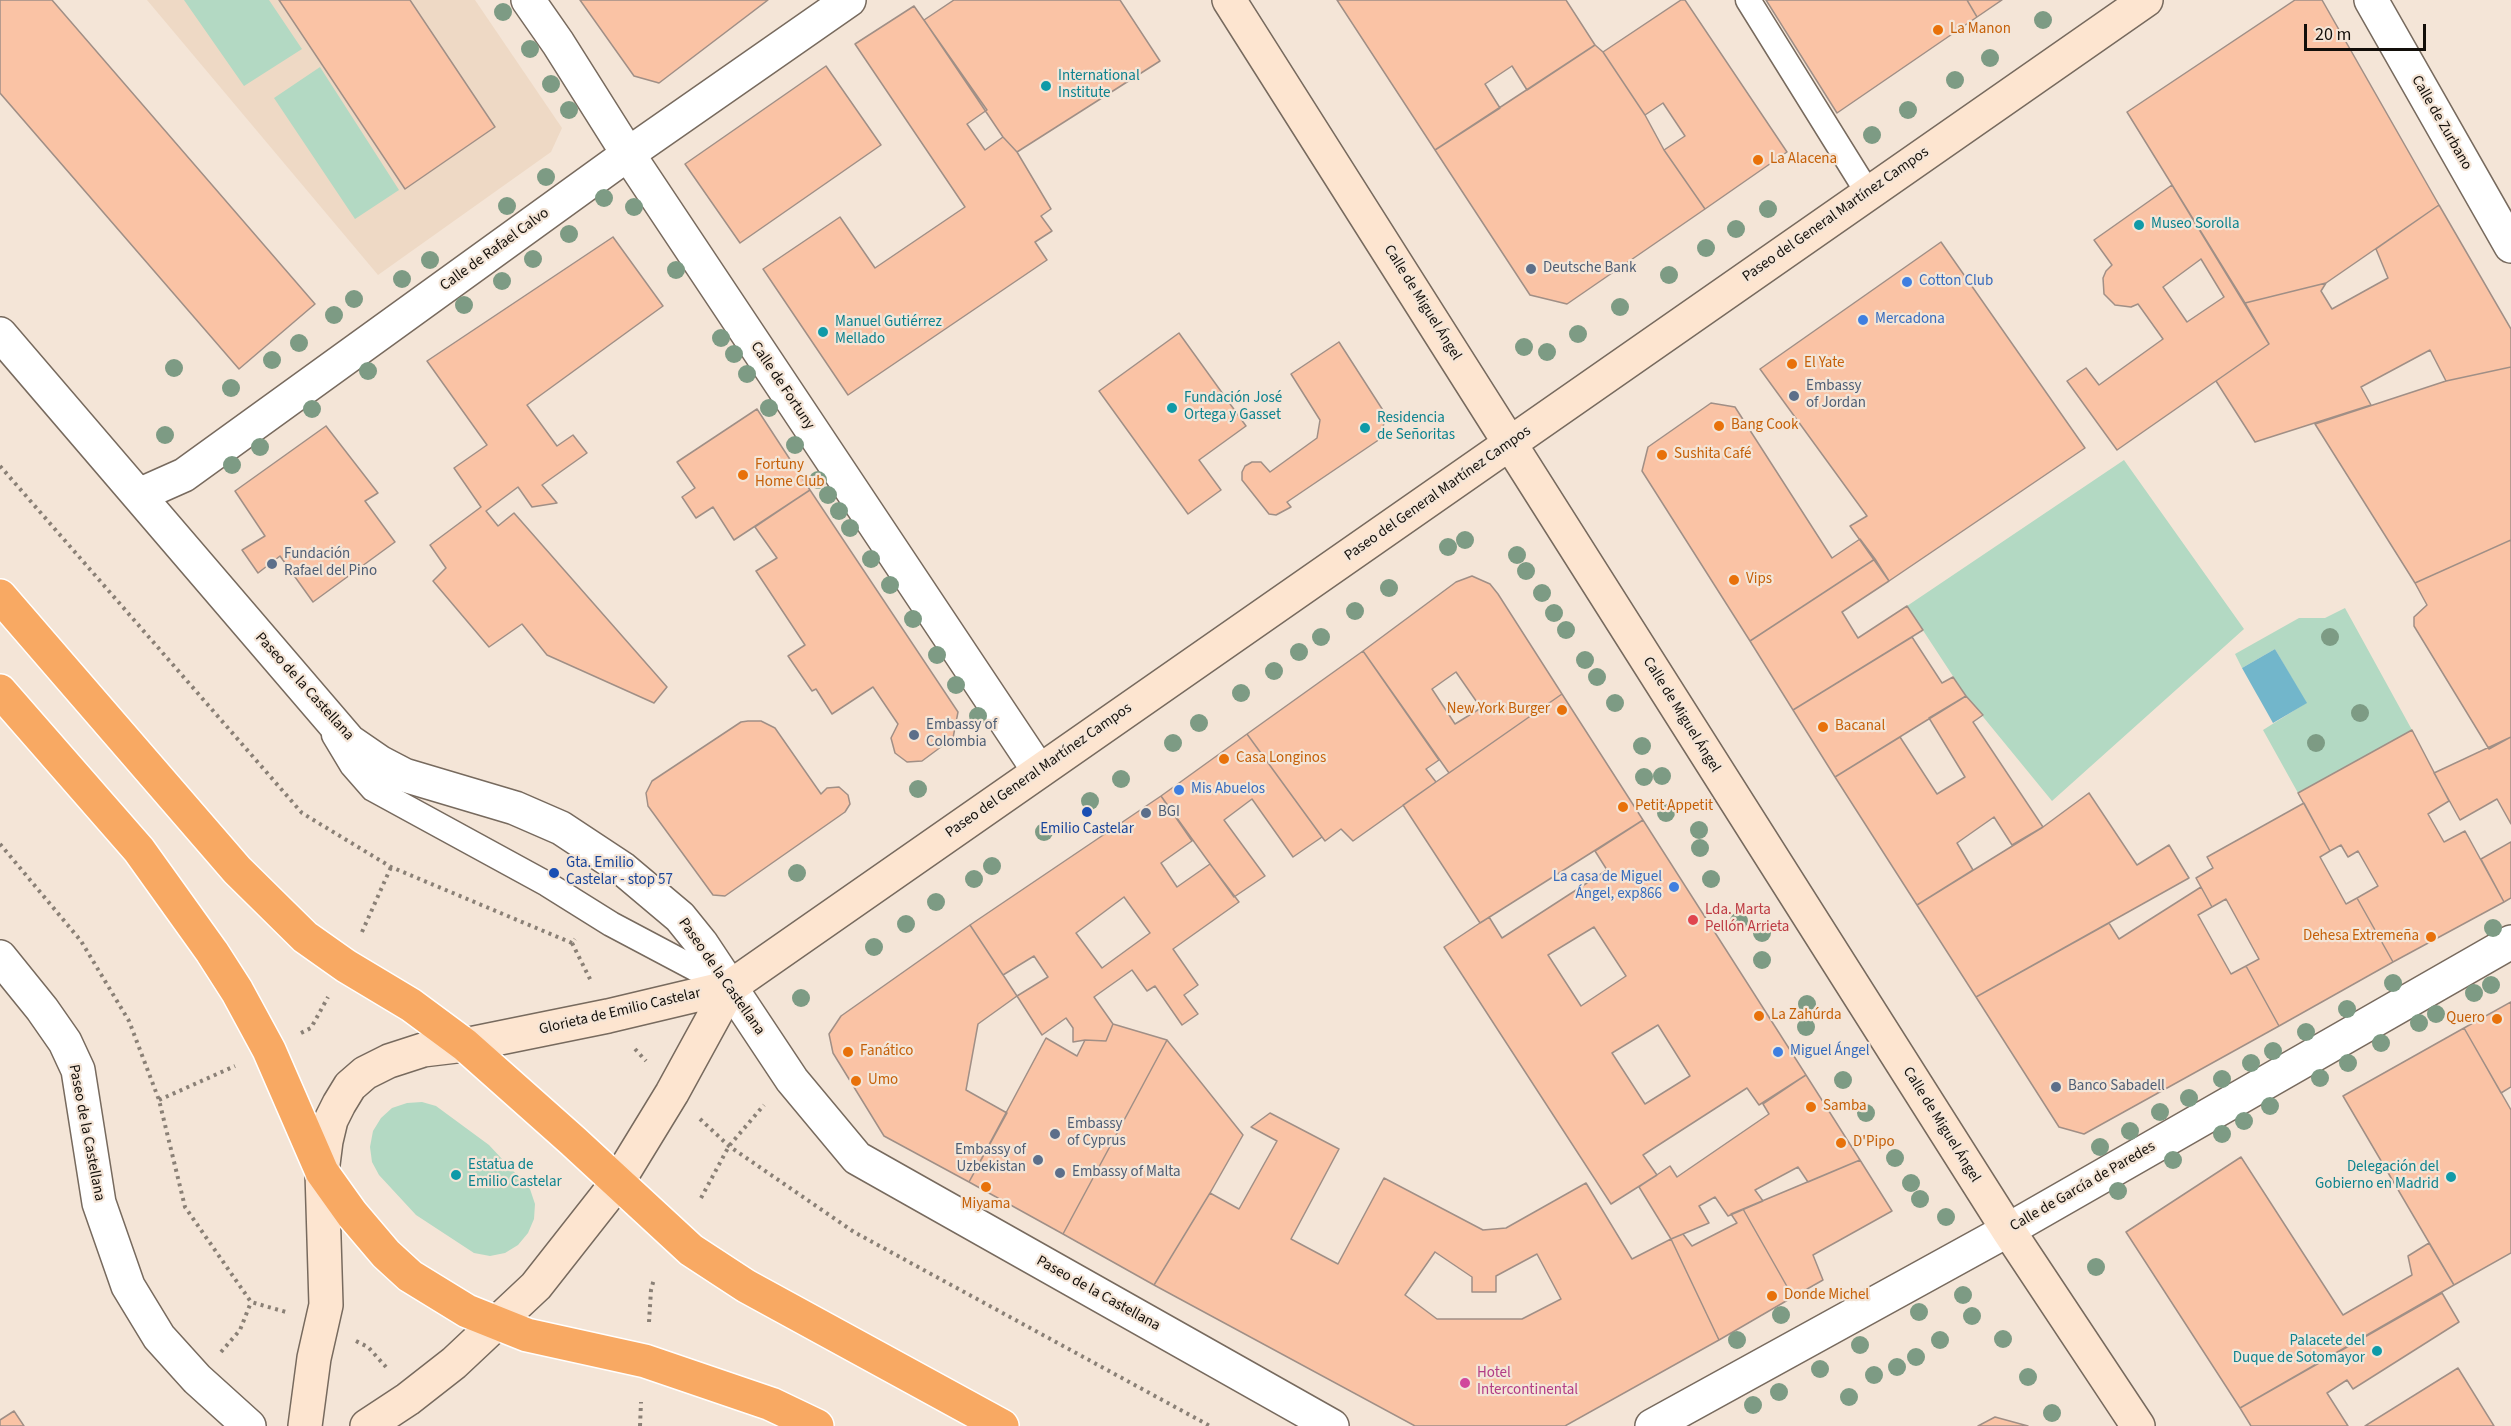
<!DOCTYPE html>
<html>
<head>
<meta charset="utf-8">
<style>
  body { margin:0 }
  #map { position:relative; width:2511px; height:1426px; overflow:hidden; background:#f4e5d7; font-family:"Source Sans 3",sans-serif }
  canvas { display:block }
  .scale { position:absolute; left:2304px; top:24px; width:122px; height:27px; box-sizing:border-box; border:3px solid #130f0a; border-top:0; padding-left:8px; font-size:18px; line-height:21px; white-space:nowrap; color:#130f0a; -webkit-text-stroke:4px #f4e5d7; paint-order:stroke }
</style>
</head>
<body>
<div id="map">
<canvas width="2511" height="1426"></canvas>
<div class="scale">20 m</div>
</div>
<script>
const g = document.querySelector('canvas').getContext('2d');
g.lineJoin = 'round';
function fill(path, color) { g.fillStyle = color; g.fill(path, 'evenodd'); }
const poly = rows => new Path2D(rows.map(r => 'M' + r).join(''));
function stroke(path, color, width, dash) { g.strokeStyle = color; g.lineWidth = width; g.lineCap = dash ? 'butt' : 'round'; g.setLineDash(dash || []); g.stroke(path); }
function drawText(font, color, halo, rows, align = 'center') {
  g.font = font + ' "Source Sans 3",sans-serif'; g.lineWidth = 4.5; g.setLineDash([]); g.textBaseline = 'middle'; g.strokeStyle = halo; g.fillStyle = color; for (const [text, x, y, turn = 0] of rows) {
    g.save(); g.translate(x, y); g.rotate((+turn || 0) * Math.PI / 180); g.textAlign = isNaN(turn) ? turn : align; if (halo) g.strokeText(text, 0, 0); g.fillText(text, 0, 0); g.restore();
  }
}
fill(poly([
  [147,0,475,0,562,128,551,152,378,275]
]), '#eed9c5');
fill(poly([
  [184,0,269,0,302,49,244,86],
  [320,67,399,190,355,219,274,98],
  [2124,460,2244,629,2052,801,1966,696,1907,606],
  [2345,608,2412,730,2298,793,2263,730,2306,703,2275,649,2242,668,2235,654,2299,618,2325,618],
  [422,1102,436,1106,489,1145,530,1189,535,1204,534,1219,528,1233,518,1245,505,1253,490,1256,474,1253,416,1215,379,1175,372,1162,370,1147,373,1131,381,1118,392,1108,407,1103]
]), '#b3d9c3');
fill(poly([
  [2275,649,2307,703,2273,723,2242,668]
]), '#72b6cb');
const building = poly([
  [0,0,52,0,315,304,239,369,0,93,0,0],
  [279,0,410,0,495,127,405,189,279,0],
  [580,0,768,0,659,83,634,76,580,0],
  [954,0,1120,0,1160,61,1017,152,1003,137,924,20,954,0],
  [1337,0,1566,0,1595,45,1527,90,1512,66,1485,84,1500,108,1435,150,1337,0],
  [1681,0,1685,0,1787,152,1705,209,1664,150,1685,136,1663,103,1645,115,1603,52,1681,0],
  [1766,0,1967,0,1977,17,1837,113,1766,0],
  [1967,0,2002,0,1977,17,1967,0],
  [2295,0,2322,0,2439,205,2326,283,2245,303,2127,112,2295,0],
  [914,6,987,110,967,124,985,150,1003,137,1017,152,1051,209,1041,216,1052,231,1035,242,1047,260,848,395,763,269,840,217,875,268,965,207,855,44,914,6],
  [1595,45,1603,52,1645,115,1664,150,1705,209,1567,304,1530,295,1435,150,1595,45],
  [826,66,881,145,740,243,685,164,826,66],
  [2172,185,2269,344,2117,450,2067,381,2086,368,2099,385,2163,339,2138,304,2131,307,2115,305,2104,294,2103,278,2106,271,2112,265,2094,240,2172,185],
  [2201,259,2224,297,2187,322,2163,287,2201,259],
  [2439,205,2511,329,2511,367,2446,381,2430,350,2361,387,2371,405,2255,442,2216,381,2269,344,2245,303,2326,283,2321,291,2332,309,2388,278,2376,249,2439,205],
  [613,237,663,306,527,405,557,446,573,435,587,453,542,485,557,503,532,507,518,487,486,511,498,526,514,513,667,687,654,703,547,655,522,624,489,647,433,581,446,568,430,545,481,507,454,468,487,445,427,361,613,237],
  [1941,242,2085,448,1889,581,1850,526,1867,516,1760,369,1941,242],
  [1179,333,1246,426,1199,460,1221,490,1188,514,1099,391,1179,333],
  [1339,342,1386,415,1380,439,1287,502,1291,507,1276,515,1269,514,1242,480,1242,472,1245,466,1252,462,1261,462,1270,472,1317,438,1320,420,1291,374,1339,342],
  [2511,367,2511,540,2415,583,2315,424,2446,381,2511,367],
  [1711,403,1735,407,1832,558,1860,539,1875,559,1750,641,1642,471,1648,447,1711,403],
  [757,409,810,490,734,540,713,507,696,518,682,497,695,488,677,462,757,409],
  [326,426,378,493,365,501,395,542,313,602,280,556,258,573,242,550,265,536,235,491,326,426],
  [810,490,958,712,953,738,922,761,907,762,895,753,891,738,898,724,873,687,832,714,816,689,812,691,788,656,805,645,756,571,777,558,755,527,810,490],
  [2511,540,2511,737,2489,749,2414,626,2414,617,2427,605,2415,583,2511,540],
  [1875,559,1889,581,1842,612,1858,638,1907,606,1923,630,1793,710,1750,641,1875,559],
  [1472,576,1490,584,1498,594,1562,694,1449,773,1363,651,1456,582,1472,576],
  [1456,672,1481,708,1455,724,1432,689,1456,672],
  [1912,637,1942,683,1953,677,1966,696,1835,777,1793,710,1912,637],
  [1363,651,1439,760,1426,769,1436,782,1353,841,1341,829,1325,841,1247,734,1363,651],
  [1562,694,1643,820,1480,923,1403,805,1562,694],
  [1966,696,1983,715,1973,722,2043,827,2012,845,1994,817,1957,843,1973,870,1917,905,1835,777,1900,737,1937,794,1965,777,1929,718,1966,696],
  [748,721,761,721,775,728,821,794,827,788,839,787,848,795,850,804,845,812,725,896,713,895,648,806,646,793,652,781,741,722,748,721],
  [2412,730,2449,801,2428,814,2444,842,2465,831,2504,902,2393,962,2357,898,2378,886,2358,851,2348,857,2341,845,2330,851,2298,793,2412,730],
  [1247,734,1322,837,1293,857,1252,799,1224,820,1265,876,1234,897,1161,796,1247,734],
  [2511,737,2511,824,2497,799,2460,820,2434,773,2511,737],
  [2089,793,2137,865,2169,845,2189,878,1976,997,1917,905,2043,827,2089,793],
  [1161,796,1192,841,1161,863,1177,887,1210,864,1239,902,1173,949,1198,985,1184,995,1198,1014,1182,1025,1155,986,1147,991,1132,970,1094,997,1113,1024,1106,1041,1085,1040,1073,1042,1073,1028,1066,1018,1042,1035,1017,996,1048,977,1034,956,1003,975,970,925,1161,796],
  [1124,897,1150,933,1102,968,1076,933,1124,897],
  [2304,803,2330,851,2320,857,2346,904,2357,898,2393,962,2279,1026,2246,966,2259,959,2226,899,2212,907,2196,878,2213,868,2207,857,2304,803],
  [1643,820,1806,1075,1759,1105,1747,1088,1643,1155,1657,1175,1611,1204,1444,947,1489,917,1502,938,1607,870,1595,851,1643,820],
  [1594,927,1626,976,1581,1006,1548,955,1594,927],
  [1658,1025,1690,1076,1645,1104,1612,1053,1658,1025],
  [2511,842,2511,898,2504,902,2481,859,2511,842],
  [2201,887,2212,907,2198,915,2231,974,2246,966,2279,1026,2084,1134,2059,1127,1976,997,2109,923,2119,939,2201,887],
  [970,925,1017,996,978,1024,966,1090,1007,1113,969,1182,884,1136,833,1053,829,1034,841,1016,970,925],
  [2511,1002,2511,1087,2501,1093,2464,1028,2511,1002],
  [1113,1024,1167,1040,1063,1234,969,1182,1046,1038,1077,1056,1085,1040,1106,1041,1113,1024],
  [2464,1028,2511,1110,2511,1253,2454,1285,2343,1096,2464,1028],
  [1167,1040,1243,1135,1210,1193,1154,1285,1063,1234,1167,1040],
  [1806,1075,1860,1160,1808,1182,1798,1167,1755,1190,1763,1201,1728,1216,1715,1197,1699,1206,1709,1223,1671,1239,1639,1187,1670,1166,1677,1177,1769,1114,1763,1104,1806,1075],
  [1270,1113,1339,1149,1291,1239,1338,1264,1384,1178,1483,1230,1506,1228,1586,1183,1632,1259,1671,1239,1719,1340,1565,1426,1415,1426,1154,1285,1210,1193,1239,1209,1277,1141,1251,1127,1270,1113],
  [1435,1252,1472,1277,1472,1292,1496,1292,1496,1276,1537,1254,1561,1299,1522,1319,1437,1319,1405,1295,1435,1252],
  [2241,1157,2343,1315,2412,1275,2408,1256,2429,1243,2454,1285,2240,1408,2126,1232,2241,1157],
  [1860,1160,1892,1211,1813,1255,1823,1280,1793,1297,1743,1209,1860,1160],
  [1743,1209,1793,1297,1719,1340,1671,1239,1683,1234,1692,1246,1737,1223,1731,1214,1743,1209],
  [2442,1293,2459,1322,2353,1389,2347,1380,2327,1393,2348,1426,2251,1426,2240,1408,2442,1293],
  [2458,1368,2494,1426,2365,1426,2458,1368],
  [14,1411,24,1426,0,1426,0,1420,14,1411],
  [1995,1417,2028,1426,1978,1426,1995,1417]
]);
fill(building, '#fac3a5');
stroke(building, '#a08f86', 1.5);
const lane = poly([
  [1748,0,1868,193],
  [334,735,352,765,373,789,547,884,611,924,728,986]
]);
const street = poly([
  [528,0,558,43,628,154,1039,771],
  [2371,0,2511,246],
  [0,334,349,741,381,763,404,775,515,808,561,828,623,869,680,917,701,943,792,1080,857,1158,1332,1426],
  [139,495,184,475,628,154,849,0],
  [0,957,42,1009,65,1042,78,1070,99,1203,128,1286,159,1337,197,1379,249,1426],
  [1652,1426,2008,1230,2511,942]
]);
const secondary = poly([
  [1229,0,2008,1230,2138,1426],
  [305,1426,314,1358,326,1305,322,1172,326,1141,331,1120,339,1104,350,1086,365,1073,389,1061,423,1050,465,1045,608,1016,730,987,2146,0],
  [367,1426,408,1399,454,1363,536,1286,617,1183,672,1093,730,987]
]);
const highway = poly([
  [0,596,237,870,305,937,346,966,411,1005,465,1045,573,1141,691,1250,746,1286,1002,1426],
  [0,691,139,850,212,952,237,991,269,1050,322,1172,352,1214,386,1254,410,1276,467,1311,527,1335,645,1361,771,1404,817,1426]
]);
stroke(lane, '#776a5e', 27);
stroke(street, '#776a5e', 36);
stroke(secondary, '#776a5e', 36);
stroke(highway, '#fff', 36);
stroke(poly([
  [0,466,302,813,391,867,572,943,575,939],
  [0,844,81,941,129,1021,159,1100,185,1207,251,1302,286,1312],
  [362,932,391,867],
  [572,943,592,983],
  [301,1033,311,1028,328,997],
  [635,1049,646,1061],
  [159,1100,235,1066],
  [700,1119,729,1146,854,1232,1210,1426],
  [701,1198,729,1146,764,1105],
  [649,1322,651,1290,654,1279],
  [356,1341,368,1347,386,1367],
  [221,1352,240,1330,251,1302],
  [640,1426,641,1402]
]), '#8a8076', 4, [3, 4.5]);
stroke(lane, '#fff', 24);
stroke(street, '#fff', 33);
stroke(secondary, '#fde5d0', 33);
stroke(highway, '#f8a963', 33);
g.fillStyle = '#7d9b84';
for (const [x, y] of [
  [503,12],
  [2043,20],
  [530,49],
  [1990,58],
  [1955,80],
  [551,84],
  [569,110],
  [1908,110],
  [1872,135],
  [546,177],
  [604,198],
  [507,206],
  [634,207],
  [1768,209],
  [1736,229],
  [569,234],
  [1706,248],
  [533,259],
  [430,260],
  [676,270],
  [1669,275],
  [402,279],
  [502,281],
  [354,299],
  [464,305],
  [1620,307],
  [334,315],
  [1578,334],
  [721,338],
  [299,343],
  [1524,347],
  [1547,352],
  [734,354],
  [272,360],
  [174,368],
  [368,371],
  [747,374],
  [231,388],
  [769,408],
  [312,409],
  [165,435],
  [795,445],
  [260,447],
  [232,465],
  [818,480],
  [828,495],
  [839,511],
  [850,528],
  [1465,540],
  [1448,547],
  [1517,555],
  [871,559],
  [1526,571],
  [890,585],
  [1389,588],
  [1542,593],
  [1355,611],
  [1554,613],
  [913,619],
  [1566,630],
  [1321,637],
  [2330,637],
  [1299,652],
  [937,655],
  [1585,660],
  [1274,671],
  [1597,677],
  [956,685],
  [1241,693],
  [1615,703],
  [2360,713],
  [978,716],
  [1199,723],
  [1173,743],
  [2316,743],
  [1642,746],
  [1662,776],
  [1644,777],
  [1121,779],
  [918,789],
  [1090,801],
  [1666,813],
  [1699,830],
  [1044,832],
  [1700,848],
  [992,866],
  [797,873],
  [974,879],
  [1711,879],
  [936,902],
  [1739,921],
  [906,924],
  [2493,928],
  [1762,933],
  [874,947],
  [1762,960],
  [2393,983],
  [2491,985],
  [2474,993],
  [801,998],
  [1807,1004],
  [2347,1009],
  [2436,1014],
  [2419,1023],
  [1806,1027],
  [2306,1032],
  [2381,1043],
  [2273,1051],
  [2251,1063],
  [2348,1063],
  [2320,1078],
  [2222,1079],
  [1843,1080],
  [2189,1098],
  [2270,1106],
  [2160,1112],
  [1866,1113],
  [2244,1121],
  [2130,1131],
  [2222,1134],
  [2100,1147],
  [1895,1158],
  [2173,1160],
  [1911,1183],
  [2118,1191],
  [1920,1199],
  [1946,1217],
  [2096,1267],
  [1963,1295],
  [1919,1312],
  [1781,1315],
  [1972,1316],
  [2003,1339],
  [1737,1340],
  [1940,1340],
  [1860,1345],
  [1916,1357],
  [1897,1367],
  [1820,1369],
  [1874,1375],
  [2028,1377],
  [1779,1392],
  [1849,1397],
  [1753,1405],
  [2052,1413]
]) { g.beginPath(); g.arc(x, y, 9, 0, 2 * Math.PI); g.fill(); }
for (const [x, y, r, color] of [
  [1938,30,6,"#e8710a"],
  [1046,86,6,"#0f9aa8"],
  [1758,160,6,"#e8710a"],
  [2139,225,6,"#0f9aa8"],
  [1531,269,6,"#5c6f8a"],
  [1907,282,6,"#3f7fe0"],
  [1863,320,6,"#3f7fe0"],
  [823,332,6,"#0f9aa8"],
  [1792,364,6,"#e8710a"],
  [1794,396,6,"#5c6f8a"],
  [1172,408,6,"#0f9aa8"],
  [1719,426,6,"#e8710a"],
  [1365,428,6,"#0f9aa8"],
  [1662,455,6,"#e8710a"],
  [743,475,6,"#e8710a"],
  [272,564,6,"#5c6f8a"],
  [1734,580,6,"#e8710a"],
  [1562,710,6,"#e8710a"],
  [1823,727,6,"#e8710a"],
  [914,735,6,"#5c6f8a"],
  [1224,759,6,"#e8710a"],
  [1179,790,6,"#3f7fe0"],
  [1623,807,6,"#e8710a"],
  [1087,812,6,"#1a4fb4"],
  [1146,813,6,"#5c6f8a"],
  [554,873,6,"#1a4fb4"],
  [1674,887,6,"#3f7fe0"],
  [1693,920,6,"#e0444e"],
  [2431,937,6,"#e8710a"],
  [1759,1016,6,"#e8710a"],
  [2497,1019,6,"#e8710a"],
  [848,1052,6,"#e8710a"],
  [1778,1052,6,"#3f7fe0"],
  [856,1081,6,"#e8710a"],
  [2056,1087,6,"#5c6f8a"],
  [1811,1107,6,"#e8710a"],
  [1055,1134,6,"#5c6f8a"],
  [1841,1143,6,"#e8710a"],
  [1038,1160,6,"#5c6f8a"],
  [1060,1173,6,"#5c6f8a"],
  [456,1175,6,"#0f9aa8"],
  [2451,1177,6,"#0f9aa8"],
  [986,1187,6,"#e8710a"],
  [1772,1296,6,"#e8710a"],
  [2377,1351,6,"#0f9aa8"],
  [1465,1383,6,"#d1479c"]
]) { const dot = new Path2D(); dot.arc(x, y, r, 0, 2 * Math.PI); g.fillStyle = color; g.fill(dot); stroke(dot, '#f4e5d7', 2); }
drawText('15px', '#c56008', '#f4e5d7', [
  ["La Manon",1950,30],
  ["La Alacena",1770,160],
  ["El Yate",1804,364],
  ["Bang Cook",1731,426],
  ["Sushita Café",1674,455],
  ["Fortuny",755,466],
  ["Home Club",755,483],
  ["Vips",1746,580],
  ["New York Burger",1550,710,"right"],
  ["Bacanal",1835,727],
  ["Casa Longinos",1236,759],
  ["Petit Appetit",1635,807],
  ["Dehesa Extremeña",2419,937,"right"],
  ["La Zahúrda",1771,1016],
  ["Quero",2485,1019,"right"],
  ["Fanático",860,1052],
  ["Umo",868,1081],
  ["Samba",1823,1107],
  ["D'Pipo",1853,1143],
  ["Miyama",986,1205,"center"],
  ["Donde Michel",1784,1296]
], 'left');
drawText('15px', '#0d838f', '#f4e5d7', [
  ["International",1058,77],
  ["Institute",1058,94],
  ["Museo Sorolla",2151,225],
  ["Manuel Gutiérrez",835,323],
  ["Mellado",835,340],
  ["Fundación José",1184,399],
  ["Ortega y Gasset",1184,416],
  ["Residencia",1377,419],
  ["de Señoritas",1377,436],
  ["Estatua de",468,1166],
  ["Emilio Castelar",468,1183],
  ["Delegación del",2439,1168,"right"],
  ["Gobierno en Madrid",2439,1185,"right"],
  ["Palacete del",2365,1342,"right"],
  ["Duque de Sotomayor",2365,1359,"right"]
], 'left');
drawText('15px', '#130f0a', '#f4e5d7', [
  ["Calle de Zurbano",2441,123,60],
  ["Paseo del General Martínez Campos",1836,215,-35],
  ["Calle de Rafael Calvo",495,250,-36],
  ["Calle de Miguel Ángel",1422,303,58],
  ["Calle de Fortuny",782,386,56],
  ["Paseo del General Martínez Campos",1438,494,-35],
  ["Paseo de la Castellana",304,687,48],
  ["Calle de Miguel Ángel",1681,715,58],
  ["Paseo del General Martínez Campos",1039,771,-35],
  ["Paseo de la Castellana",721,977,55],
  ["Glorieta de Emilio Castelar",620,1012,-13],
  ["Calle de Miguel Ángel",1941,1125,58],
  ["Paseo de la Castellana",86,1133,79],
  ["Calle de García de Paredes",2083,1187,-30],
  ["Paseo de la Castellana",1098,1294,29]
]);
drawText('15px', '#4e5e75', '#f4e5d7', [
  ["Deutsche Bank",1543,269],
  ["Embassy",1806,387],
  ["of Jordan",1806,404],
  ["Fundación",284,555],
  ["Rafael del Pino",284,572],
  ["Embassy of",926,726],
  ["Colombia",926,743],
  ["BGI",1158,813],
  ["Banco Sabadell",2068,1087],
  ["Embassy",1067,1125],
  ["of Cyprus",1067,1142],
  ["Embassy of",1026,1151,"right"],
  ["Uzbekistan",1026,1168,"right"],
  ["Embassy of Malta",1072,1173]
], 'left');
drawText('15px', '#366cbe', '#f4e5d7', [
  ["Cotton Club",1919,282],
  ["Mercadona",1875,320],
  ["Mis Abuelos",1191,790],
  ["La casa de Miguel",1662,878,"right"],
  ["Ángel, exp866",1662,895,"right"],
  ["Miguel Ángel",1790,1052]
], 'left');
drawText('15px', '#164399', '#f4e5d7', [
  ["Emilio Castelar",1087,830],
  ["Gta. Emilio",566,864,"left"],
  ["Castelar - stop 57",566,881,"left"]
]);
drawText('15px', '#be3a42', '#f4e5d7', [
  ["Lda. Marta",1705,911],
  ["Pellón Arrieta",1705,928]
], 'left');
drawText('15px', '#b23c85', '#f4e5d7', [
  ["Hotel",1477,1374],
  ["Intercontinental",1477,1391]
], 'left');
</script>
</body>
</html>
